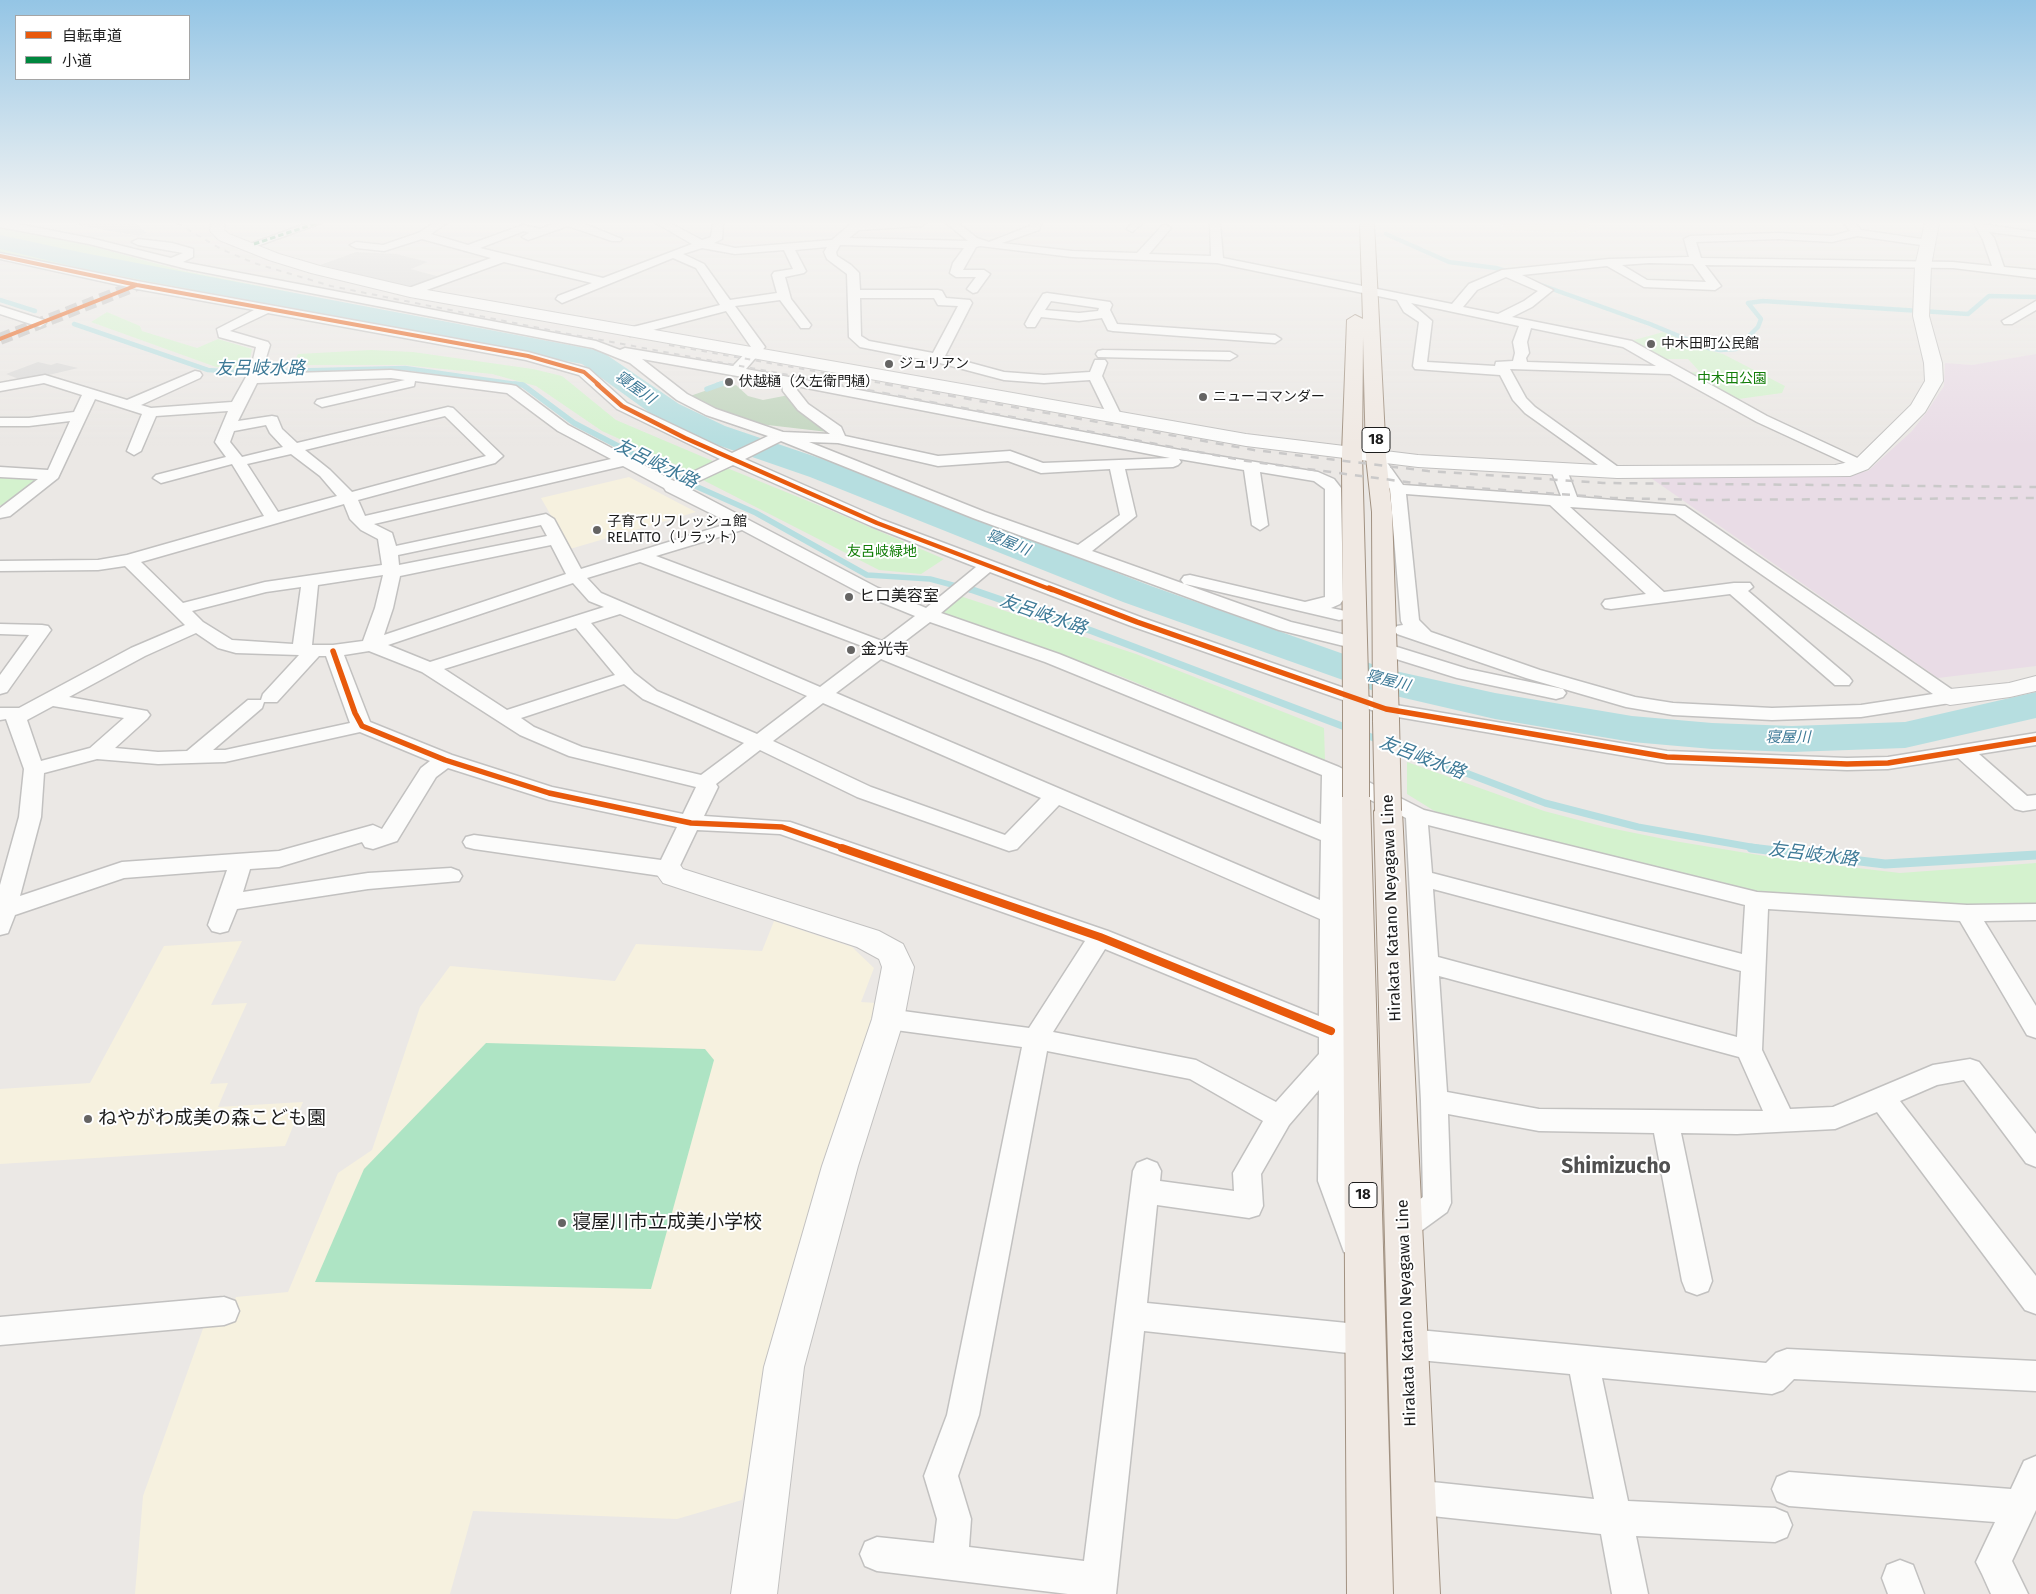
<!DOCTYPE html>
<html>
<head>
<meta charset="utf-8">
<style>
  body { margin:0 }
  #map { position:relative; width:2036px; height:1594px; overflow:hidden; background:#ebe8e5; font-family:"Fira Sans","Noto Sans JP",sans-serif }
  canvas { display:block }
  .legend { position:absolute; left:15px; top:15px; width:175px; height:65px; box-sizing:border-box; background:#fff; border:1px solid #a5a5a5; margin:0; padding:6px 9px; list-style:none; font-size:15px; color:#1d1d1d }
  .legend li { display:flex; align-items:center; gap:10px; height:25px }
  .legend b { width:25px; border:1px solid #a5a5a5 }
</style>
</head>
<body>
<div id="map">
<canvas width="2036" height="1594"></canvas>
<ul class="legend">
<li><b style="height:6px;background:#e8590c"></b>自転車道</li>
<li><b style="height:6px;background:#00873e"></b>小道</li>
</ul>
</div>
<script>
const g = document.querySelector('canvas').getContext('2d');
g.lineJoin = 'round';
function fill(path, color) { g.fillStyle = color; g.fill(path, 'evenodd'); }
const poly = rows => new Path2D(rows.map(r => 'M' + r).join(''));
function stroke(path, color, width, dash) { g.strokeStyle = color; g.lineWidth = width; g.lineCap = dash ? 'butt' : 'round'; g.setLineDash(dash || []); g.stroke(path); }
function drawText(font, color, halo, rows, align = 'center') {
  g.font = font + ' "Fira Sans","Noto Sans JP",sans-serif'; g.lineWidth = 4; g.setLineDash([]); g.textBaseline = 'middle'; g.strokeStyle = halo; g.fillStyle = color; for (const [text, x, y, turn = 0] of rows) {
    g.save(); g.translate(x, y); g.rotate((+turn || 0) * Math.PI / 180); g.textAlign = isNaN(turn) ? turn : align; if (halo) g.strokeText(text, 0, 0); g.fillText(text, 0, 0); g.restore();
  }
}
fill(poly([
  [2036,354,2036,666,1938,678,1648,476,1830,475,1868,471,1912,431,1926,413,1944,386,1945,363,1972,365]
]), '#e9dce6');
fill(poly([
  [1500,223,1590,223,1589,228,1572,233,1506,230],
  [629,477,696,512,570,549,541,498],
  [774,921,852,947,874,968,861,1002,876,1003,792,1273,742,1500,677,1519,473,1511,450,1594,135,1594,143,1496,205,1323,224,1323,236,1297,288,1292,338,1173,372,1150,420,1007,450,966,615,981,636,944,762,951],
  [242,941,211,1005,247,1003,210,1084,228,1083,218,1107,303,1102,285,1146,0,1164,0,1089,90,1083,164,946]
]), '#f6f1df');
fill(poly([
  [356,252,397,254,428,262,411,269,444,278,415,288,320,265]
]), '#d9d8d7');
fill(poly([
  [722,385,727,388,736,385,748,396,763,400,789,395,812,421,827,427,828,432,759,424,711,408,690,396]
]), '#c3d6c0');
fill(poly([
  [0,228,80,243,184,271,290,292,268,304,259,305,0,253],
  [107,312,140,326,142,331,197,348,218,339,252,349,248,370,216,367,91,322],
  [1663,332,1711,351,1723,354,1785,386,1782,393,1731,400,1681,373,1700,372,1688,359,1660,359,1627,342],
  [371,350,413,352,533,369,562,376,616,420,715,462,694,473,602,431,536,386,492,374,404,365,293,365,298,354],
  [727,468,830,510,944,559,921,574,879,570,701,479],
  [0,474,48,476,11,506,0,505],
  [960,596,1136,654,1324,728,1325,761,1120,676,948,617,942,610],
  [1407,762,1544,811,1605,827,1674,841,1789,860,1900,873,2036,863,2036,906,1947,907,1797,899,1743,890,1449,820,1407,794]
]), '#d4f2ce');
fill(poly([
  [486,1043,705,1049,714,1060,651,1289,315,1282,364,1169]
]), '#aee4c4');
fill(poly([
  [38,362,51,365,57,363,78,368,24,381,6,374]
]), '#dbdad9');
fill(poly([
  [81,223,135,223,147,233,139,236,76,225]
]), '#dbdce0');
stroke(poly([
  [1386,234,1449,262,1496,268,1512,273],
  [1541,285,1650,324,1708,348,1720,350,1736,349,1758,327,1761,319,1748,303,1763,301,1968,314,1989,296,2036,297],
  [0,300,35,311],
  [74,324,208,370,234,372,405,368,523,385],
  [717,385,726,382]
]), '#b6dee0', 4.5);
stroke(poly([
  [515,384,523,385,574,423,693,485,756,513,867,575,930,579,971,590],
  [707,389,721,384]
]), '#b6dee0', 5.5);
stroke(poly([
  [967,588,1092,631,1545,803,1638,827,1762,849]
]), '#b6dee0', 7);
stroke(poly([
  [1751,848,1885,864,2036,855]
]), '#b6dee0', 9);
fill(poly([
  [0,235,84,253,601,351,679,404,725,426,834,463,1151,586,1386,669,1495,693,1632,716,1712,723,1792,726,1905,722,2036,692,2036,718,1905,748,1792,752,1712,749,1632,742,1495,719,1374,691,1123,602,810,477,703,440,657,418,582,364,84,269,0,249,0,235]
]), '#b6dee0');
stroke(poly([
  [0,339,137,285]
]), '#c2bfbd', 12, [12, 6]);
const pedestrian = poly([
  [308,223,321,223,257,246,250,244,308,223]
]);
const minor = poly([
  [0,223,13,223,90,238,171,258,183,253,138,245,132,242,138,239,172,243,193,249,193,257,183,262,188,263,596,341,620,350,625,348,733,366,751,347,726,311,630,336,624,332,625,329,720,305,696,268,673,258,562,303,556,299,558,296,592,283,504,262,410,296,404,292,406,289,491,258,422,239,384,251,356,248,350,245,356,242,383,245,418,233,434,223,447,223,431,234,468,245,523,225,540,229,555,223,582,223,622,239,620,241,612,241,568,226,528,240,522,237,529,233,524,231,480,248,603,278,692,244,656,223,670,223,702,240,711,237,713,223,723,223,722,239,714,243,735,248,832,240,852,223,926,223,921,226,859,230,849,238,968,241,946,223,958,223,977,238,989,242,1030,226,1031,223,1041,223,1039,230,1002,243,1072,251,1137,253,1162,226,1166,225,1171,228,1149,254,1211,256,1210,223,1220,223,1223,258,1452,304,1469,284,1502,270,1609,259,1689,257,1684,239,1690,236,1779,233,1832,236,1850,231,1844,223,1855,223,1861,230,1928,240,1934,243,1928,246,1857,236,1832,242,1779,239,1696,242,1701,258,1953,262,1992,266,1983,240,1974,223,2036,232,2036,238,1989,232,1994,238,2004,267,2036,270,2036,278,1953,268,1705,265,1721,286,1715,290,1644,287,1607,266,1522,275,1553,290,1532,307,1512,317,1632,341,1767,416,1866,462,1869,465,1861,470,1757,422,1670,374,1510,369,1526,398,1535,407,1625,472,1622,475,1612,475,1525,413,1513,400,1500,375,1415,369,1413,366,1419,322,1404,312,1397,300,1217,263,1072,257,980,246,976,247,963,270,984,270,990,274,977,292,973,293,967,289,976,277,956,277,950,273,953,263,964,248,840,245,836,252,837,256,851,265,859,273,860,290,938,290,942,291,946,298,970,300,972,303,945,356,1004,372,1044,375,1090,372,1095,360,1105,360,1107,363,1102,376,1122,417,1115,421,1108,417,1090,380,1044,383,1004,380,936,362,860,347,849,337,847,274,827,259,824,252,827,247,795,250,806,271,804,273,785,277,791,299,811,325,809,328,801,328,780,300,735,306,765,347,746,369,1180,450,1318,472,1334,479,1341,488,1343,600,1340,604,1331,608,1345,611,1348,615,1345,619,1339,620,1190,585,1184,584,1181,580,1184,576,1190,575,1305,602,1325,597,1325,489,1314,481,1260,472,1268,525,1260,530,1252,525,1244,470,1179,459,1181,462,1178,465,1173,467,1125,469,1136,516,1092,551,1229,600,1291,622,1363,639,1365,643,1363,647,1356,649,1279,630,1217,608,973,518,781,441,745,459,883,520,1143,618,1390,704,1667,751,1847,758,1888,757,2036,733,2036,745,1979,754,2027,796,2036,795,2036,809,2023,811,2015,809,1958,758,1888,769,1847,770,1667,763,1386,715,1131,626,990,572,941,613,1059,654,1339,767,1424,810,1757,892,1967,905,2036,904,2036,920,1984,921,2036,1006,2036,1038,2027,1035,1960,921,1768,909,1762,1050,1790,1109,1833,1107,1933,1065,1970,1059,1979,1062,2036,1134,2036,1167,2026,1163,1964,1080,1937,1085,1900,1101,2036,1276,2036,1314,2025,1310,1877,1112,1835,1129,1737,1134,1681,1133,1712,1281,1708,1291,1697,1295,1686,1291,1682,1281,1654,1133,1539,1131,1448,1114,1451,1203,1447,1212,1414,1236,1404,1240,1394,1236,1389,1227,1394,1218,1423,1197,1421,1101,1406,818,1343,786,1346,1181,1369,1243,1364,1252,1354,1256,1344,1252,1318,1181,1319,1090,1289,1125,1261,1174,1263,1206,1259,1215,1249,1218,1157,1205,1147,1303,1367,1325,1378,1330,1383,1340,1378,1350,1367,1355,1144,1331,1116,1594,1068,1594,877,1571,865,1566,860,1554,865,1542,877,1537,934,1543,937,1519,924,1476,947,1415,1022,1047,888,1029,879,1026,875,1019,879,1012,888,1009,1029,1028,1085,941,780,834,697,830,676,874,668,877,474,849,466,847,463,842,466,837,474,835,661,860,677,827,549,800,448,768,436,777,397,841,373,849,365,847,362,842,279,867,250,869,243,892,368,873,451,868,459,871,462,876,459,881,368,889,237,909,228,931,220,933,212,931,208,925,227,870,124,878,15,915,8,933,0,935,0,885,19,817,24,769,6,719,0,720,0,708,19,708,131,648,185,625,125,566,98,570,0,571,0,561,98,560,127,555,264,516,232,464,161,483,153,478,156,475,226,457,215,442,228,411,156,416,141,451,134,455,127,451,142,414,95,399,58,478,10,516,0,518,0,508,38,479,0,477,0,467,48,470,70,421,29,426,0,426,0,418,29,418,74,412,82,395,44,383,0,391,0,383,45,375,127,400,195,371,200,372,202,375,200,378,141,405,151,408,232,402,251,368,256,347,219,337,217,329,254,310,137,289,0,259,0,253,137,281,528,352,589,369,627,403,732,453,768,436,706,415,677,400,630,363,593,348,187,269,89,244,0,227,0,223],
  [702,248,735,254,784,250,793,269,774,272,772,275,777,293,730,300,704,264,683,254,702,248],
  [1649,263,1693,264,1706,282,1647,280,1622,265,1649,263],
  [1506,277,1538,291,1524,301,1498,314,1463,307,1477,290,1506,277],
  [860,298,934,298,938,305,958,306,933,353,869,341,861,336,860,298],
  [1411,303,1519,326,1513,342,1515,353,1513,361,1496,362,1495,366,1427,362,1432,321,1411,303],
  [268,313,526,360,579,375,617,409,720,459,674,481,568,425,516,386,511,385,391,370,261,374,270,345,268,342,230,331,268,313],
  [1531,328,1623,347,1656,366,1527,362,1526,358,1529,353,1527,342,1531,328],
  [642,359,782,384,783,391,798,410,830,434,783,432,716,409,687,394,642,359],
  [391,378,405,380,317,400,315,403,322,407,414,386,415,381,507,393,558,431,611,459,365,516,358,500,495,463,503,456,453,408,448,407,297,443,282,429,277,417,272,416,238,421,257,383,391,378],
  [796,386,1170,458,1043,463,1010,451,938,456,845,436,841,427,808,404,797,390,796,386],
  [445,416,486,456,352,492,330,470,305,450,445,416],
  [266,425,270,433,283,447,242,457,230,442,234,431,266,425],
  [809,442,838,443,938,466,1008,461,1041,473,1110,469,1120,515,1078,545,985,512,809,442],
  [291,454,320,476,337,496,278,512,247,464,291,454],
  [733,465,871,526,976,567,926,608,878,588,686,487,733,465],
  [623,466,664,488,666,491,730,523,581,569,554,519,546,514,396,546,392,533,374,524,623,466],
  [344,504,350,519,361,530,378,539,382,565,265,582,183,603,141,562,344,504],
  [541,525,547,536,399,565,398,555,541,525],
  [742,530,866,596,915,616,882,641,656,556,742,530],
  [551,545,566,574,384,635,393,608,400,576,551,545],
  [640,562,870,649,820,687,601,593,587,578,640,562],
  [383,575,375,608,363,641,333,645,312,645,318,585,383,575],
  [573,583,589,601,604,607,430,662,388,645,573,583],
  [301,587,293,644,232,640,203,622,192,611,266,592,301,587],
  [620,614,807,696,757,734,657,691,634,673,591,623,620,614],
  [930,622,1045,662,1322,775,1321,824,892,651,930,622],
  [576,628,615,675,507,710,444,669,576,628],
  [196,633,218,648,236,653,299,655,263,694,261,700,248,700,187,751,158,752,115,748,147,719,150,715,147,711,69,697,145,656,196,633],
  [369,651,422,672,520,735,569,756,696,787,683,814,552,787,452,755,370,722,344,655,369,651],
  [319,656,326,656,350,723,225,750,213,750,262,708,264,702,277,702,319,656],
  [881,659,1321,840,1320,900,836,693,881,659],
  [624,684,643,699,744,743,701,775,582,747,534,727,521,718,624,684],
  [823,703,1041,798,1005,835,871,787,773,741,823,703],
  [53,706,124,718,90,748,41,761,27,720,53,706],
  [360,732,430,761,421,768,382,829,373,825,279,851,122,862,20,896,41,817,44,773,97,759,158,764,225,762,360,732],
  [760,750,857,797,1009,851,1017,849,1059,805,1320,919,1319,1016,1108,931,790,822,704,816,718,787,716,784,760,750],
  [1428,825,1745,905,1742,954,1432,873,1428,825],
  [1433,889,1741,971,1737,1037,1438,957,1433,889],
  [1105,949,1319,1037,1319,1054,1276,1102,1196,1060,1053,1032,1105,949],
  [1439,976,1739,1057,1763,1111,1539,1109,1447,1092,1439,976],
  [1047,1051,1190,1079,1263,1121,1233,1173,1234,1191,1160,1181,1161,1171,1157,1163,1147,1159,1137,1163,1133,1171,1084,1561,969,1547,971,1519,958,1476,979,1415,1047,1051],
  [1132,223,1143,223,1132,232,1127,229,1132,223],
  [1047,293,1110,302,1112,305,1110,310,1117,324,1275,335,1281,339,1275,343,1113,331,1108,330,1102,318,1079,321,1041,317,1035,327,1027,327,1025,324,1031,313,1043,294,1047,293],
  [1051,301,1099,308,1098,311,1079,313,1045,310,1051,301],
  [2036,301,2036,310,2012,324,2004,324,2002,321,2036,301],
  [0,306,44,320,46,323,40,327,0,314,0,306],
  [1103,350,1230,352,1237,356,1230,360,1098,357,1096,354,1098,351,1103,350],
  [1376,452,1381,454,1403,485,1561,496,1551,470,1559,465,1567,470,1577,497,1685,506,1957,693,1960,697,1957,701,1950,703,1861,717,1772,720,1673,715,1626,707,1526,678,1397,634,1394,630,1397,626,1403,625,1401,621,1390,489,1368,457,1376,452],
  [1406,494,1550,505,1646,594,1605,600,1602,604,1605,608,1611,609,1730,594,1835,685,1849,685,1852,681,1849,677,1748,591,1753,587,1750,583,1734,583,1664,592,1570,507,1675,514,1933,694,1861,705,1772,708,1673,703,1635,697,1540,670,1431,632,1419,620,1406,494],
  [0,624,42,625,48,626,51,630,7,692,0,694,0,675,29,635,0,634,0,624],
  [1384,643,1468,669,1563,689,1566,693,1563,697,1556,699,1457,678,1377,653,1375,649,1377,645,1384,643],
  [224,1297,235,1301,239,1311,235,1321,224,1325,0,1345,0,1317,224,1297],
  [1408,1329,1766,1363,1776,1353,1787,1349,2036,1361,2036,1391,1794,1379,1783,1390,1772,1394,1602,1378,1628,1501,1775,1508,1787,1513,1792,1525,1787,1537,1775,1542,1636,1536,1648,1594,1612,1594,1601,1534,1413,1514,1401,1509,1396,1497,1401,1485,1413,1480,1594,1499,1570,1374,1408,1359,1397,1354,1392,1344,1397,1334,1408,1329],
  [2036,1456,2036,1510,2012,1561,2028,1594,1991,1594,1982,1574,1976,1562,1995,1522,1789,1506,1777,1501,1772,1489,1777,1477,1789,1472,2011,1489,2024,1461,2036,1456],
  [1900,1560,1913,1565,1924,1594,1888,1594,1882,1578,1887,1565,1900,1560]
]);
const tertiary = poly([
  [211,223,225,223,224,230,229,234,279,254,320,266,410,287,1246,434,1418,455,1617,466,1835,465,1854,461,1911,405,1925,381,1924,363,1913,316,1915,266,1925,223,1939,223,1931,266,1929,316,1942,363,1943,381,1925,412,1868,469,1850,476,1617,478,1418,467,1246,446,410,297,311,273,269,260,219,240,210,231,211,223],
  [2036,676,2036,691,2010,697,1950,705,1941,702,1937,697,1941,692,1950,689,2009,683,2036,676],
  [668,859,678,862,683,869,879,931,903,944,914,967,904,1019,858,1166,804,1367,777,1594,731,1594,764,1367,822,1166,872,1019,882,967,879,959,857,947,663,883,653,869,658,862,668,859]
]);
const primary = poly([
  [1360,223,1374,223,1386,457,1392,512,1399,721,1395,726,1386,729,1377,726,1373,721,1372,512,1366,457,1363,337,1362,454,1369,715,1365,720,1356,723,1347,720,1343,715,1342,454,1347,320,1355,315,1363,319,1360,223],
  [1356,788,1366,791,1370,797,1393,1594,1347,1594,1342,797,1346,791,1356,788],
  [1388,802,1398,805,1402,811,1440,1594,1394,1594,1374,811,1378,805,1388,802]
]);
stroke(pedestrian, '#c2c1c0', 3);
stroke(minor, '#c2c1c0', 3);
stroke(tertiary, '#c2c1c0', 2);
stroke(primary, '#a19181', 2);
fill(pedestrian, '#fcfcfb');
fill(minor, '#fcfcfb');
fill(tertiary, '#fcfcfb');
fill(primary, '#f0e9e3');
stroke(poly([
  [177,223,221,249,254,263,331,286,574,335,842,385],
  [669,345,892,385]
]), '#cac9c9', 2, [5.5, 5.5]);
stroke(poly([
  [835,384,1247,461,1422,484,1613,498,1703,500,2036,498],
  [885,384,1254,450,1428,471,1603,483,2036,487]
]), '#cac9c9', 2.5, [8, 8]);
const primaryBridge = poly([
  [1356,715,1356,797],
  [1386,721,1388,811]
]);
stroke(primaryBridge, '#a19181', 28, []);
stroke(primaryBridge, '#f0e9e3', 26);
stroke(poly([
  [254,244,317,223]
]), '#00873e', 3, [5.5, 3]);
stroke(poly([
  [0,256,137,285,528,356,584,372,599,385],
  [0,339,137,285]
]), '#e8590c', 4);
stroke(poly([
  [597,384,622,406,685,438,877,523,1052,590]
]), '#e8590c', 4.5);
stroke(poly([
  [1049,588,1137,622,1386,709,1667,757,1847,764,1888,763,2036,739],
  [333,651,355,713,362,726,445,760,549,793,691,823,782,827,846,849]
]), '#e8590c', 5.5);
stroke(poly([
  [842,848,1100,937,1331,1031]
]), '#e8590c', 8);
const sky = g.createLinearGradient(0, 0, 0, 446);
sky.addColorStop(0, '#94c5e5');
sky.addColorStop(0.5, '#f6f5f3');
sky.addColorStop(1, '#f6f5f300');
g.fillStyle = sky;
g.fillRect(0, 0, 2036, 446);
for (const [x, y, r, color] of [
  [1651,344,5,"#656463"],
  [889,364,5,"#656463"],
  [729,382,5,"#656463"],
  [1203,397,5,"#656463"],
  [597,530,5,"#656463"],
  [849,597,5,"#656463"],
  [851,650,5,"#656463"],
  [88,1119,5,"#656463"],
  [562,1223,5,"#656463"]
]) { const dot = new Path2D(); dot.arc(x, y, r, 0, 2 * Math.PI); g.fillStyle = color; g.fill(dot); stroke(dot, '#fff', 2); }
drawText('14px', '#1d1d1d', '#fff', [
  ["中木田町公民館",1661,344],
  ["ジュリアン",899,364],
  ["伏越樋（久左衛門樋）",739,382],
  ["ニューコマンダー",1213,397],
  ["子育てリフレッシュ館",607,522],
  ["RELATTO（リラット）",607,538]
], 'left');
drawText('14px', '#127e08', '#fff', [
  ["中木田公園",1732,379],
  ["友呂岐緑地",882,552]
]);
drawText('italic 15px', '#3e7a97', '#fff', [
  ["寝屋川",635,388,35],
  ["寝屋川",1008,543,22],
  ["寝屋川",1388,681,14],
  ["寝屋川",1788,738]
]);
for (const [x, y, w] of [
  [1376,440,28],
  [1363,1195,28]
]) { const box = new Path2D(); box.roundRect(x - w / 2, y - 12.5, w, 25, 4); g.fillStyle = '#fff'; g.fill(box); stroke(box, '#1d1d1d', 1); }
drawText('bold 15px', '#1d1d1d', null, [
  ["18",1376,440],
  ["18",1363,1195]
]);
drawText('16px', '#1d1d1d', '#fff', [
  ["ヒロ美容室",859,597],
  ["金光寺",861,650]
], 'left');
drawText('16px', '#1d1d1d', '#fff', [
  ["Hirakata Katano Neyagawa Line",1392,908,-92],
  ["Hirakata Katano Neyagawa Line",1407,1313,-92]
]);
drawText('italic 18px', '#3e7a97', '#fff', [
  ["友呂岐水路",260,369],
  ["友呂岐水路",656,464,26],
  ["友呂岐水路",1043,615,19],
  ["友呂岐水路",1422,758,21],
  ["友呂岐水路",1813,855,7]
]);
drawText('19px', '#1d1d1d', '#fff', [
  ["ねやがわ成美の森こども園",98,1119],
  ["寝屋川市立成美小学校",572,1223]
], 'left');
drawText('bold 21px', '#505050', '#fff', [
  ["Shimizucho",1616,1167]
]);
</script>
</body>
</html>
